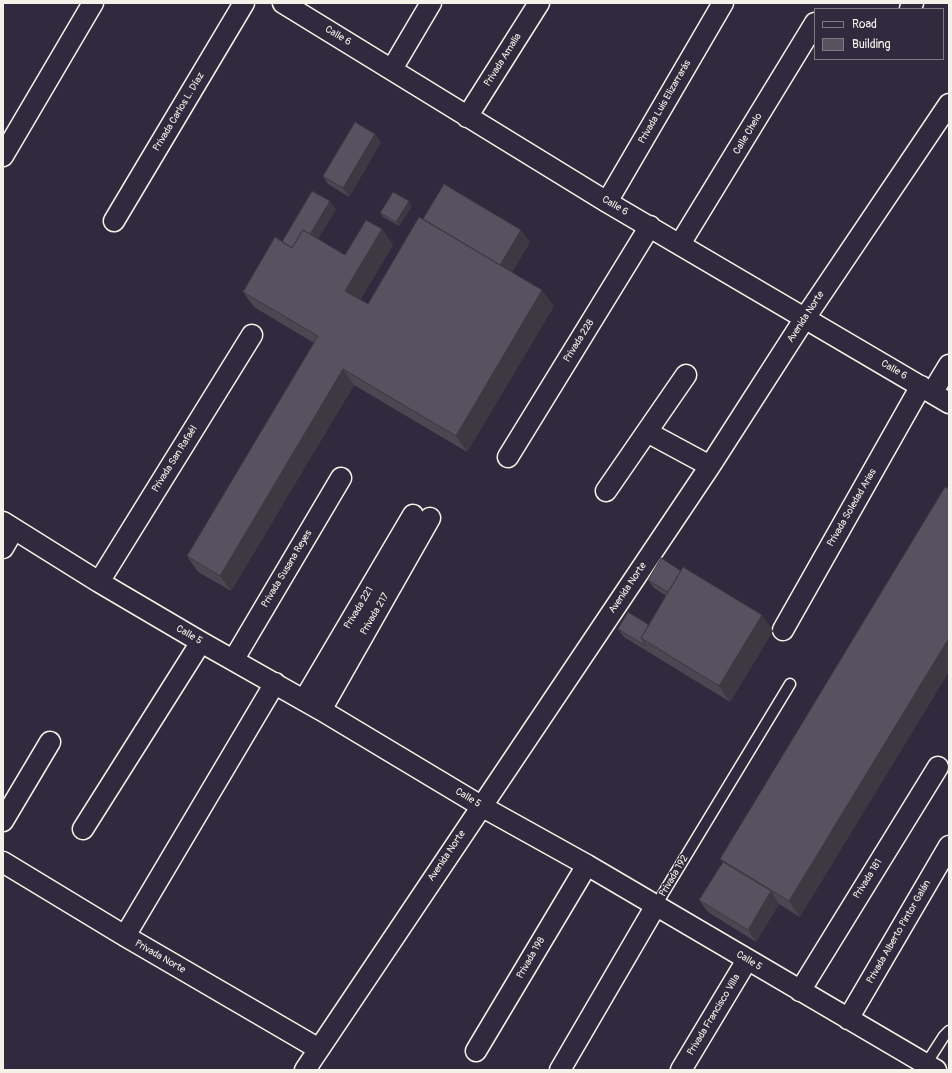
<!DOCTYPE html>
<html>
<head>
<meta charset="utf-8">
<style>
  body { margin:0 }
  #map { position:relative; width:952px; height:1073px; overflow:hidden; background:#2f2a3d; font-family:Pangolin,sans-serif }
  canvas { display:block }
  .frame { position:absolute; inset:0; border:4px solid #f4f1e8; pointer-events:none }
  .legend { position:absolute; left:814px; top:8px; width:130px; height:52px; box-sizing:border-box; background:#2f2a3d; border:1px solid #7e7a81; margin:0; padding:5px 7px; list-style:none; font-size:12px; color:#f4f1e8 }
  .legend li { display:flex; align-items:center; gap:8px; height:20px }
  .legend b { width:20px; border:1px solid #7e7a81 }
</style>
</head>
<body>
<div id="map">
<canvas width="952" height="1073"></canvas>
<div class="frame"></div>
<ul class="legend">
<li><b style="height:5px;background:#2f2a3d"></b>Road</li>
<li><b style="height:11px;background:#56525f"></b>Building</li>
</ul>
</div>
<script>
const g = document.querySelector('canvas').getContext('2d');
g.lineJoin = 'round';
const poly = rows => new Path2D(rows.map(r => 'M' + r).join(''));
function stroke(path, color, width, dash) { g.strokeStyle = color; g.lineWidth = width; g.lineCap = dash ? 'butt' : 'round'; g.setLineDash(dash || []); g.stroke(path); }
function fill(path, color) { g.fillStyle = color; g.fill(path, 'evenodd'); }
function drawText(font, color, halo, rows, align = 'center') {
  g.font = font + ' Pangolin,sans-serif'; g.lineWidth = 3; g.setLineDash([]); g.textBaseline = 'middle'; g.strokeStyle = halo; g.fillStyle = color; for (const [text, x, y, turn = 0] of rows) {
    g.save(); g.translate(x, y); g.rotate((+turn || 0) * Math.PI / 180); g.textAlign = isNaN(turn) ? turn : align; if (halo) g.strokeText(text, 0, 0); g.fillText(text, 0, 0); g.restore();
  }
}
const lane = poly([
  [655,907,790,684],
  [926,1064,944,1036,949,1031]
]);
const street = poly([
  [283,3,607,202,949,403],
  [910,9,913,3],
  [392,69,431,3],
  [467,117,539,3],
  [3,156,93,3],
  [607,202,723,3],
  [114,221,244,3],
  [680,244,815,23],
  [932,393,949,365],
  [647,432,710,466],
  [508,457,650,226],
  [606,491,686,375],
  [3,522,99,582,201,642,321,710,481,806,587,865,936,1070],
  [3,548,14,529],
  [99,582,252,335],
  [783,630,921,386],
  [234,659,341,478],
  [304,700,413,515],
  [321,710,430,518],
  [3,821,50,742],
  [83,829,201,642],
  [3,862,125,936,319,1049],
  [125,936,275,683],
  [800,991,938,767],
  [848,1019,949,846],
  [476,1051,587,865],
  [305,1070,710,466,805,318,949,104],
  [560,1070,655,907],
  [681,1070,747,960]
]);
stroke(lane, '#f4f1e8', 13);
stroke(street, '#f4f1e8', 23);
stroke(lane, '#2f2a3d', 10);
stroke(street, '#2f2a3d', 20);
fill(poly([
  [381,142,349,197,328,184,323,176],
  [412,206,399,226,383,217,380,213],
  [336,209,318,239,345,255,382,229,393,245,360,300,368,304,423,219,530,242,512,272,554,306,467,452,354,385,231,591,198,572,187,556,314,343,254,307,243,292,282,242],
  [949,489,800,917,779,904,756,942,708,912,699,900,723,862,720,859],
  [648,580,773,631,730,702,624,637,618,629,649,625,666,596,654,588]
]), '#4a4752');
fill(poly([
  [375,134,381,142,349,197,343,188],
  [330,201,336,209,303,264,298,256],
  [409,201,412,206,399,226,396,222],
  [382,229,393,245,356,306,345,291],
  [521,230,530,242,508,278,499,266],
  [542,290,554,306,467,452,456,436],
  [343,369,354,385,231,591,220,576],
  [762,615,773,631,730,702,719,686],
  [949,638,949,672,800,917,789,901],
  [771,891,779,904,756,942,748,930]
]), '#3c3942');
const building = poly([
  [355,122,375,134,343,188,323,176,355,122],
  [444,184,521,230,500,265,423,219,444,184],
  [312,191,330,201,310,234,303,230,292,248,282,242,312,191],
  [393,192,409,201,396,222,380,213,393,192],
  [419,217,542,290,456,436,343,369,220,576,187,556,318,336,243,292,275,237,292,248,303,230,345,255,366,220,382,229,345,291,368,304,419,217],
  [945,487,949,489,949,638,789,901,720,859,945,487],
  [661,558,681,571,668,592,648,580,661,558],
  [683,567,762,615,719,686,641,638,683,567],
  [628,612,649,625,641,638,646,646,618,629,628,612],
  [723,862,771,891,748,930,699,900,723,862]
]);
fill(building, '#56525f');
stroke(building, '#3c3942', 1);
drawText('10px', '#f4f1e8', '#2f2a3d', [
  ["Calle 6",338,36,31],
  ["Privada Amalia",503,60,-58],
  ["Privada Luis Elizarrarás",665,102,-60],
  ["Privada Carlos L. Díaz",179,112,-59],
  ["Calle Chelo",748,134,-59],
  ["Calle 6",615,206,30],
  ["Avenida Norte",806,317,-57],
  ["Privada 228",579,341,-58],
  ["Calle 6",894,370,30],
  ["Privada San Rafaél",175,459,-58],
  ["Privada Soledad Arias",852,508,-60],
  ["Privada Susana Reyes",287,569,-59],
  ["Avenida Norte",628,588,-56],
  ["Privada 221",359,608,-59],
  ["Privada 217",375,614,-60],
  ["Calle 5",189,635,30],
  ["Calle 5",468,798,31],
  ["Avenida Norte",447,856,-56],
  ["Privada 192",674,876,-59],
  ["Privada 181",868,879,-58],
  ["Privada Alberto Pintor Galán",899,932,-60],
  ["Privada Norte",160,957,30],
  ["Privada 198",531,958,-60],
  ["Calle 5",749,961,31],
  ["Privada Francisco Villa",714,1015,-59]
]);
</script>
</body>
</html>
